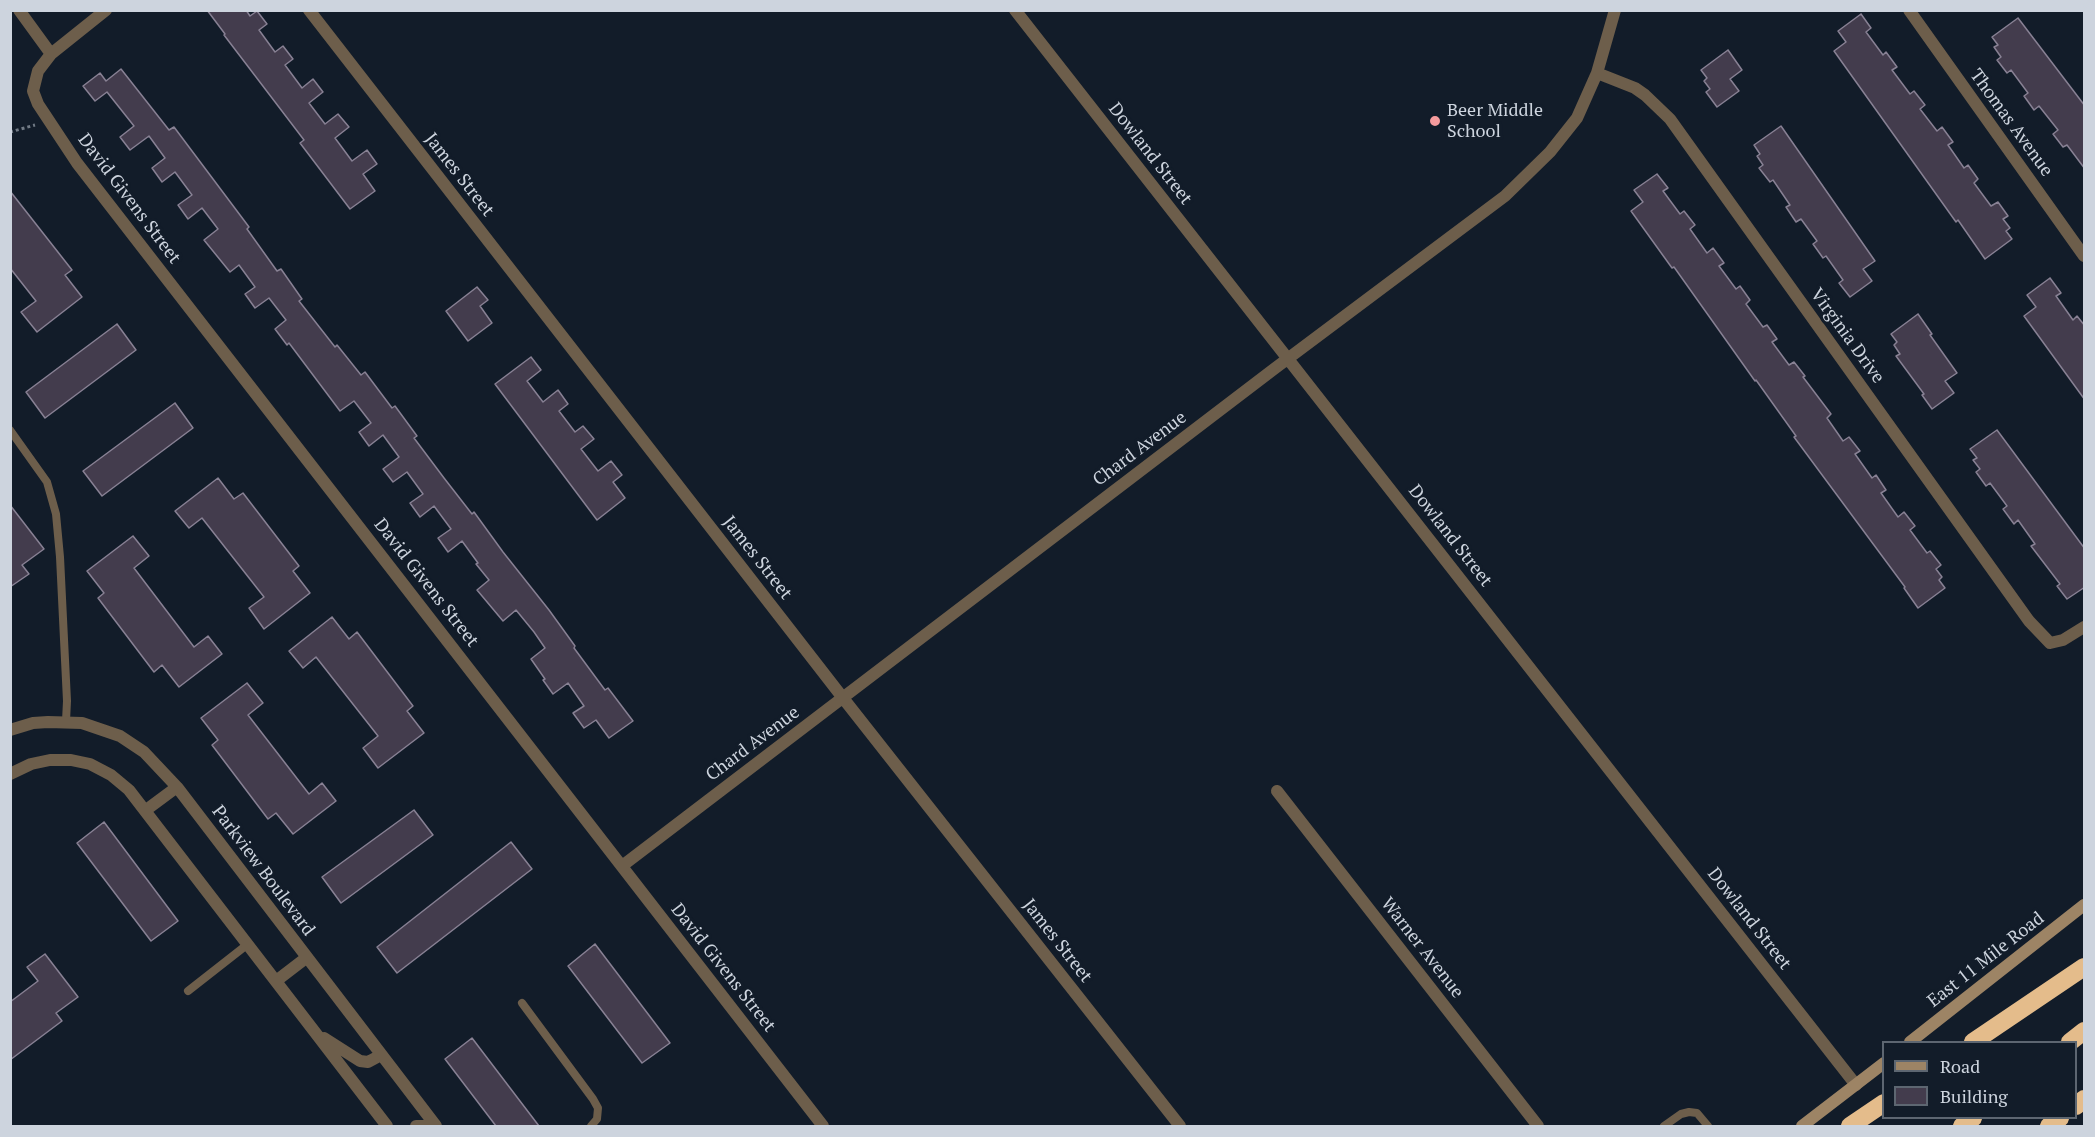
<!DOCTYPE html>
<html>
<head>
<meta charset="utf-8">
<style>
  body { margin:0 }
  #map { position:relative; width:2095px; height:1137px; overflow:hidden; background:#121c29; font-family:"PT Serif",serif }
  canvas { display:block }
  .frame { position:absolute; inset:0; border:12px solid #cdd4de; pointer-events:none }
  .legend { position:absolute; left:1882px; top:1041px; width:195px; height:78px; box-sizing:border-box; background:#121c29; border:2px solid #5d6671; margin:0; padding:8px 10px; list-style:none; font-size:18px; color:#cdd4de }
  .legend li { display:flex; align-items:center; gap:12px; height:30px }
  .legend b { width:30px; border:2px solid #5d6671 }
</style>
</head>
<body>
<div id="map">
<canvas width="2095" height="1137"></canvas>
<div class="frame"></div>
<ul class="legend">
<li><b style="height:8px;background:#9d8465"></b>Road</li>
<li><b style="height:16px;background:#433c4d"></b>Building</li>
</ul>
</div>
<script>
const g = document.querySelector('canvas').getContext('2d');
g.lineJoin = 'round';
function fill(path, color) { g.fillStyle = color; g.fill(path, 'evenodd'); }
const poly = rows => new Path2D(rows.map(r => 'M' + r).join(''));
function stroke(path, color, width, dash) { g.strokeStyle = color; g.lineWidth = width; g.lineCap = dash ? 'butt' : 'round'; g.setLineDash(dash || []); g.stroke(path); }
function drawText(font, color, halo, rows, align = 'center') {
  g.font = font + ' "PT Serif",serif'; g.lineWidth = 6; g.setLineDash([]); g.textBaseline = 'middle'; g.strokeStyle = halo; g.fillStyle = color; for (const [text, x, y, turn = 0] of rows) {
    g.save(); g.translate(x, y); g.rotate((+turn || 0) * Math.PI / 180); g.textAlign = isNaN(turn) ? turn : align; if (halo) g.strokeText(text, 0, 0); g.fillText(text, 0, 0); g.restore();
  }
}
const building = poly([
  [207,10,246,10,250,16,257,11,267,24,259,30,275,52,283,46,293,59,285,65,302,88,313,79,323,92,309,103,325,124,338,114,349,127,335,138,352,161,367,150,377,164,363,174,375,191,350,209,300,143,304,140,224,35,225,34,207,10],
  [1861,14,1871,28,1866,32,1883,55,1886,52,1897,67,1892,70,1910,94,1914,91,1925,105,1920,109,1937,131,1942,127,1953,142,1948,145,1964,168,1968,165,1978,179,1974,183,1991,206,1998,202,2008,216,2003,219,2010,228,2006,231,2012,239,1985,259,1958,220,1956,222,1834,51,1846,42,1838,31,1861,14],
  [2018,18,2085,106,2085,169,2067,145,2063,147,2053,134,2058,130,2039,106,2034,110,2024,96,2028,93,2011,70,2007,73,1997,60,2001,57,1994,47,1998,45,1992,37,2018,18],
  [1728,50,1742,70,1730,79,1739,91,1717,107,1706,92,1710,89,1704,81,1707,78,1701,70,1728,50],
  [121,69,169,130,174,127,249,227,247,229,277,271,281,269,302,299,299,301,335,347,337,345,361,375,365,372,392,408,395,406,417,436,414,438,444,478,472,514,474,512,503,552,549,610,575,646,574,648,605,690,608,688,633,721,609,738,596,720,584,728,573,713,584,706,568,683,553,694,543,680,545,679,531,659,545,648,534,632,516,610,503,621,477,590,489,580,476,564,478,563,462,541,448,552,438,538,451,529,434,506,420,517,410,503,423,494,407,472,393,482,383,469,399,457,383,435,369,446,359,432,371,423,354,401,340,411,289,343,287,345,275,329,286,320,269,298,255,308,245,294,255,287,239,265,230,272,204,240,218,229,202,208,188,219,178,205,192,195,175,172,162,182,152,168,165,158,149,136,130,150,120,137,134,126,107,92,95,101,83,86,100,73,106,81,121,69],
  [1781,126,1875,261,1863,269,1872,281,1850,297,1839,283,1843,280,1826,256,1823,258,1813,244,1817,241,1801,219,1796,222,1786,207,1790,205,1773,180,1770,182,1759,168,1763,165,1757,156,1760,154,1754,145,1781,126],
  [1657,174,1668,188,1663,191,1680,214,1684,211,1695,225,1690,229,1707,253,1713,248,1724,263,1719,266,1736,289,1740,286,1750,300,1746,304,1763,327,1767,325,1777,339,1772,342,1789,365,1794,362,1805,376,1803,377,1831,414,1827,418,1843,441,1849,437,1860,451,1855,454,1872,478,1876,475,1886,490,1881,493,1898,517,1904,512,1915,526,1910,530,1927,553,1930,551,1941,565,1936,569,1942,577,1939,580,1945,588,1918,608,1904,588,1905,587,1794,437,1796,436,1756,380,1755,381,1674,267,1672,268,1631,211,1643,202,1634,190,1657,174],
  [10,191,72,270,65,275,82,297,37,332,21,312,36,301,10,268,10,191],
  [2050,278,2061,293,2056,296,2073,320,2077,316,2085,326,2085,400,2024,316,2036,307,2027,295,2050,278],
  [477,287,488,300,480,306,492,323,468,341,446,311,477,287],
  [1918,314,1932,334,1930,335,1957,373,1945,381,1954,393,1932,409,1922,395,1924,394,1896,356,1900,354,1894,345,1897,342,1891,334,1918,314],
  [117,324,136,350,45,418,26,392,117,324],
  [531,357,541,370,527,381,543,402,558,390,568,404,559,411,575,432,583,426,594,439,581,449,598,471,611,461,622,475,613,482,625,498,597,520,495,384,531,357],
  [175,403,193,428,102,496,83,471,175,403],
  [1997,430,2085,549,2085,587,2067,599,2057,586,2060,584,2031,546,2035,544,2018,520,2014,524,2003,509,2007,506,1990,483,1986,486,1976,472,1980,469,1973,460,1977,458,1970,449,1997,430],
  [218,478,234,499,243,493,299,566,293,571,310,593,264,629,249,608,264,597,202,518,189,528,175,511,218,478],
  [10,505,44,549,22,565,29,574,10,587,10,505],
  [133,536,149,556,134,568,194,647,208,636,222,654,179,687,162,665,154,672,98,598,104,593,87,571,133,536],
  [332,617,349,639,357,632,413,706,407,711,424,733,378,768,363,748,378,736,316,657,303,668,289,651,332,617],
  [247,683,263,703,248,715,309,794,322,783,336,801,293,834,276,813,268,819,212,745,218,740,201,718,247,683],
  [414,810,433,835,341,903,322,877,414,810],
  [104,822,178,921,151,941,77,843,104,822],
  [511,842,532,869,397,973,377,947,511,842],
  [595,944,670,1043,642,1063,568,966,595,944],
  [45,954,78,997,56,1013,62,1021,10,1060,10,1002,38,981,27,967,45,954],
  [472,1038,539,1126,496,1126,445,1059,472,1038]
]);
fill(building, '#433c4d');
stroke(building, '#888194', 1.5);
stroke(poly([
  [10,132,35,125]
]), '#727b86', 3, [3, 3]);
stroke(poly([
  [10,430,47,482,56,514,60,557,67,701,66,721],
  [188,991,248,944],
  [522,1003,593,1099,598,1108,597,1119,591,1126],
  [1664,1126,1681,1114,1689,1112,1697,1113,1708,1126]
]), '#6d5e4b', 8);
stroke(poly([
  [19,10,51,54],
  [106,10,51,54,38,71,33,91,38,104,77,163,823,1126],
  [309,10,843,698,1180,1126],
  [1015,10,1856,1085],
  [1909,10,2084,256],
  [1597,73,1635,88,1645,95,1670,119,2029,621,2050,643,2063,640,2084,627],
  [10,730,33,723,48,722,82,723,120,736,144,752,177,787,436,1126],
  [10,774,31,764,50,760,71,760,90,764,111,775,129,790,387,1126],
  [1277,791,1538,1126],
  [146,810,177,787],
  [622,866,1274,369,1505,196,1550,152,1577,118,1597,73,1615,10],
  [276,981,306,958],
  [324,1038,360,1061,368,1062,381,1055],
  [416,1126,431,1126]
]), '#6d5e4b', 12);
stroke(poly([
  [1910,1042,2084,905],
  [1802,1126,1884,1063]
]), '#9d8465', 12);
stroke(poly([
  [1973,1042,2084,967],
  [2070,1042,2084,1031],
  [2076,1106,2084,1099],
  [1850,1126,1884,1103],
  [1962,1126,1973,1118],
  [2049,1126,2060,1118]
]), '#e4bc8b', 18);
for (const [x, y, r, color] of [
  [1435,121,6,"#f59b9d"]
]) { const dot = new Path2D(); dot.arc(x, y, r, 0, 2 * Math.PI); g.fillStyle = color; g.fill(dot); stroke(dot, '#121c29', 2); }
drawText('18px', '#cdd4de', '#121c29', [
  ["Beer Middle",1447,111],
  ["School",1447,132]
], 'left');
drawText('18px', '#cdd4de', '#121c29', [
  ["Thomas Avenue",2011,123,54],
  ["Dowland Street",1150,154,52],
  ["James Street",459,175,52],
  ["David Givens Street",129,199,53],
  ["Virginia Drive",1847,336,54],
  ["Chard Avenue",1140,449,-37],
  ["Dowland Street",1450,536,52],
  ["James Street",757,558,52],
  ["David Givens Street",426,583,52],
  ["Chard Avenue",753,744,-37],
  ["Parkview Boulevard",263,871,53],
  ["Dowland Street",1749,919,52],
  ["James Street",1057,941,52],
  ["Warner Avenue",1422,948,52],
  ["East 11 Mile Road",1986,960,-38],
  ["David Givens Street",723,968,52]
]);
</script>
</body>
</html>
